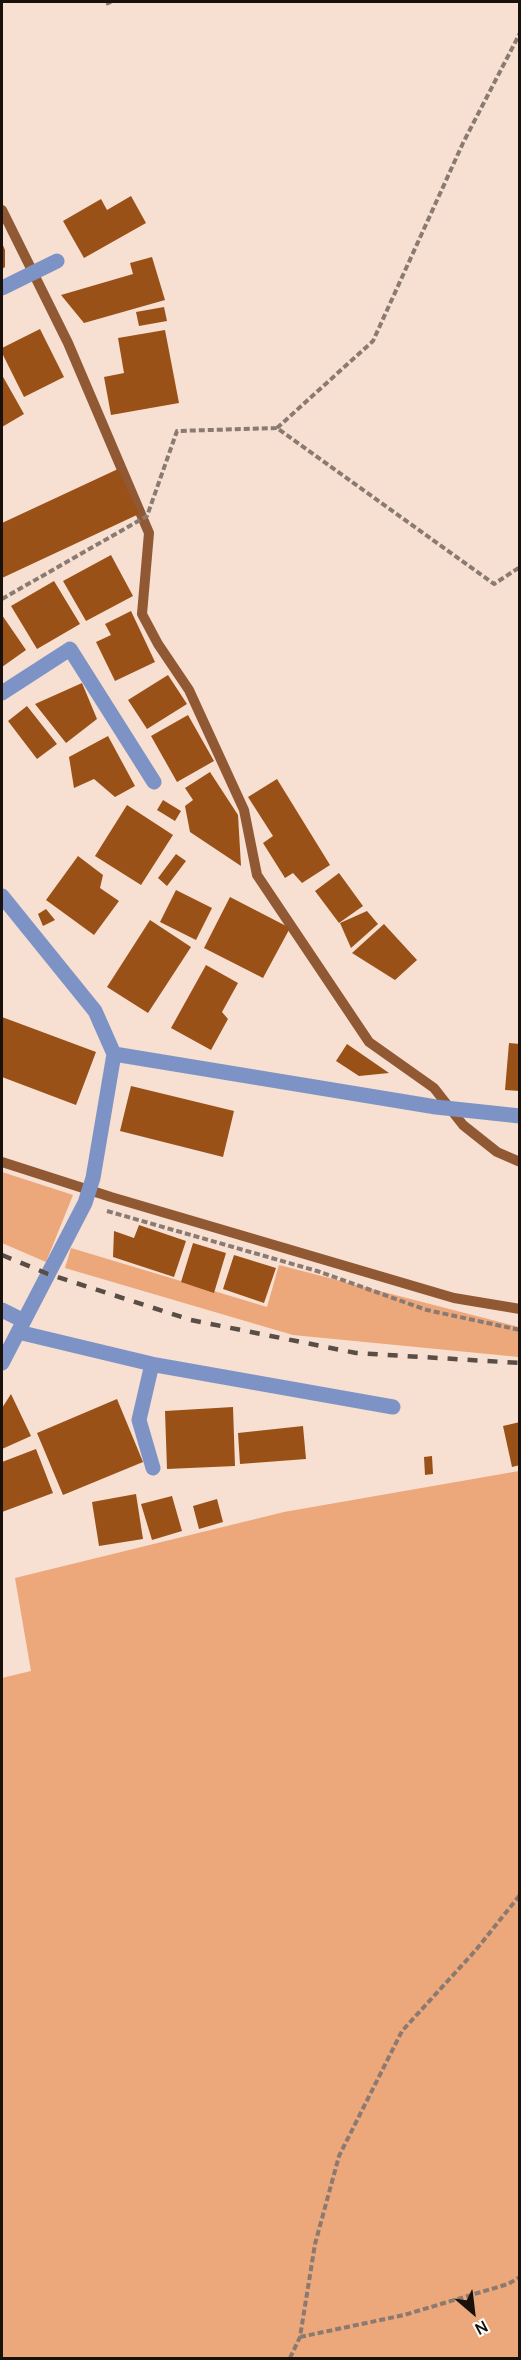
<!DOCTYPE html>
<html>
<head>
<meta charset="utf-8">
<style>
  body { margin:0 }
  #map { position:relative; width:521px; height:2360px; overflow:hidden; background:#f7dfd1; font-family:Manrope,sans-serif }
  canvas { display:block }
  .frame { position:absolute; inset:0; border:3px solid #18110c; pointer-events:none }
  .north { position:absolute; left:443px; top:2282px; width:60px; height:60px; -webkit-text-stroke:4px #fff; paint-order:stroke; rotate:152deg; font-size:16px; font-weight:700; line-height:24px; text-align:center; color:#18110c }
  .north::after { content:''; display:block; margin:auto; width:21px; height:27px; background:#18110c; clip-path:polygon(50% 0,100% 100%,50% 72%,0 100%) }
</style>
</head>
<body>
<div id="map">
<canvas width="521" height="2360"></canvas>
<div class="frame"></div>
<div class="north">N</div>
</div>
<script>
const g = document.querySelector('canvas').getContext('2d');
g.lineJoin = 'round';
function fill(path, color) { g.fillStyle = color; g.fill(path, 'evenodd'); }
const poly = rows => new Path2D(rows.map(r => 'M' + r).join(''));
function stroke(path, color, width, dash) { g.strokeStyle = color; g.lineWidth = width; g.lineCap = dash ? 'butt' : 'round'; g.setLineDash(dash || []); g.stroke(path); }
fill(poly([
  [2,1172,73,1195,46,1262,2,1243],
  [71,1248,267,1307,279,1265,519,1327,519,1357,293,1335,65,1268],
  [519,1471,519,2358,2,2358,2,1678,31,1671,15,1578,284,1512]
]), '#eca77a');
stroke(poly([
  [2,210,68,343,149,533,142,614,158,644,189,690,244,810,257,875,369,1042,434,1088,463,1125,497,1152,520,1162],
  [2,1162,111,1197,454,1298,520,1309]
]), '#905933', 10);
fill(poly([
  [131,196,146,223,84,258,63,221,101,199,107,210],
  [2,243,5,250,5,267,2,269],
  [152,257,165,300,84,323,61,295,133,274,130,263],
  [164,307,167,321,139,326,136,312],
  [40,329,64,377,24,397,2,353,2,348],
  [165,330,179,403,111,415,104,377,124,373,118,338],
  [2,375,24,414,2,427],
  [118,469,139,514,2,578,2,523],
  [111,555,133,596,86,621,63,581],
  [54,581,80,624,37,649,11,606],
  [131,611,155,662,115,681,96,642,111,635,105,624],
  [2,615,26,650,2,667],
  [168,675,187,704,147,729,128,700],
  [82,683,97,719,66,743,35,704],
  [27,706,57,744,37,759,8,721],
  [188,715,214,761,177,782,151,736],
  [108,736,135,786,115,797,94,779,74,788,69,757],
  [210,772,238,815,241,866,190,832,185,806,193,800,185,788],
  [277,779,330,865,302,883,293,873,285,878,263,843,273,836,248,797],
  [163,800,181,811,175,821,157,810],
  [127,805,173,835,141,885,95,856],
  [176,854,186,861,167,886,158,878],
  [78,856,103,875,100,888,119,901,94,935,46,900],
  [339,873,363,906,339,923,315,891],
  [176,890,212,908,196,940,160,922],
  [230,897,290,928,263,978,204,948],
  [46,909,55,920,43,926,38,914],
  [367,911,378,924,351,948,340,923],
  [150,920,191,947,148,1013,107,987],
  [384,924,417,960,395,980,352,953],
  [206,965,238,983,222,1012,228,1019,211,1050,171,1028],
  [2,1017,96,1052,76,1105,2,1077],
  [509,1043,520,1044,520,1091,505,1090],
  [347,1044,389,1073,359,1076,336,1061],
  [131,1086,234,1111,223,1157,120,1131],
  [139,1225,186,1241,174,1277,113,1257,114,1231,134,1238],
  [193,1243,226,1253,214,1293,181,1282],
  [234,1255,276,1268,264,1303,223,1289],
  [11,1394,31,1436,2,1449,2,1408],
  [117,1399,143,1462,63,1495,37,1433],
  [233,1407,235,1466,167,1469,165,1411],
  [520,1422,520,1465,512,1467,503,1426],
  [303,1426,306,1459,240,1464,238,1433],
  [36,1449,53,1493,2,1512,2,1462],
  [432,1456,433,1474,425,1475,424,1457],
  [136,1494,143,1539,99,1546,92,1502],
  [172,1496,182,1531,152,1540,141,1504],
  [217,1499,223,1522,199,1529,193,1506]
]), '#995118');
stroke(poly([
  [106,4,111,2],
  [277,428,373,341,463,143,520,33],
  [2,599,147,516,177,431,277,428,494,584,520,567],
  [107,1211,317,1271,427,1310,520,1330],
  [300,2337,404,2315,508,2284,520,2277],
  [290,2358,300,2337,315,2244,339,2156,402,2031,475,1951,520,1895]
]), '#8a7a71', 4, [6, 3]);
stroke(poly([
  [2,288,57,261],
  [2,693,70,649,154,782],
  [2,896,95,1011,114,1054,93,1178,85,1203,2,1363],
  [114,1054,436,1107,520,1116],
  [2,1310,24,1321],
  [18,1332,156,1365,393,1407],
  [152,1364,139,1420,153,1468]
]), '#7d93c6', 15);
stroke(poly([
  [2,1255,48,1274,191,1320,356,1353,520,1363]
]), '#594d45', 4.5, [10, 10]);
</script>
</body>
</html>
